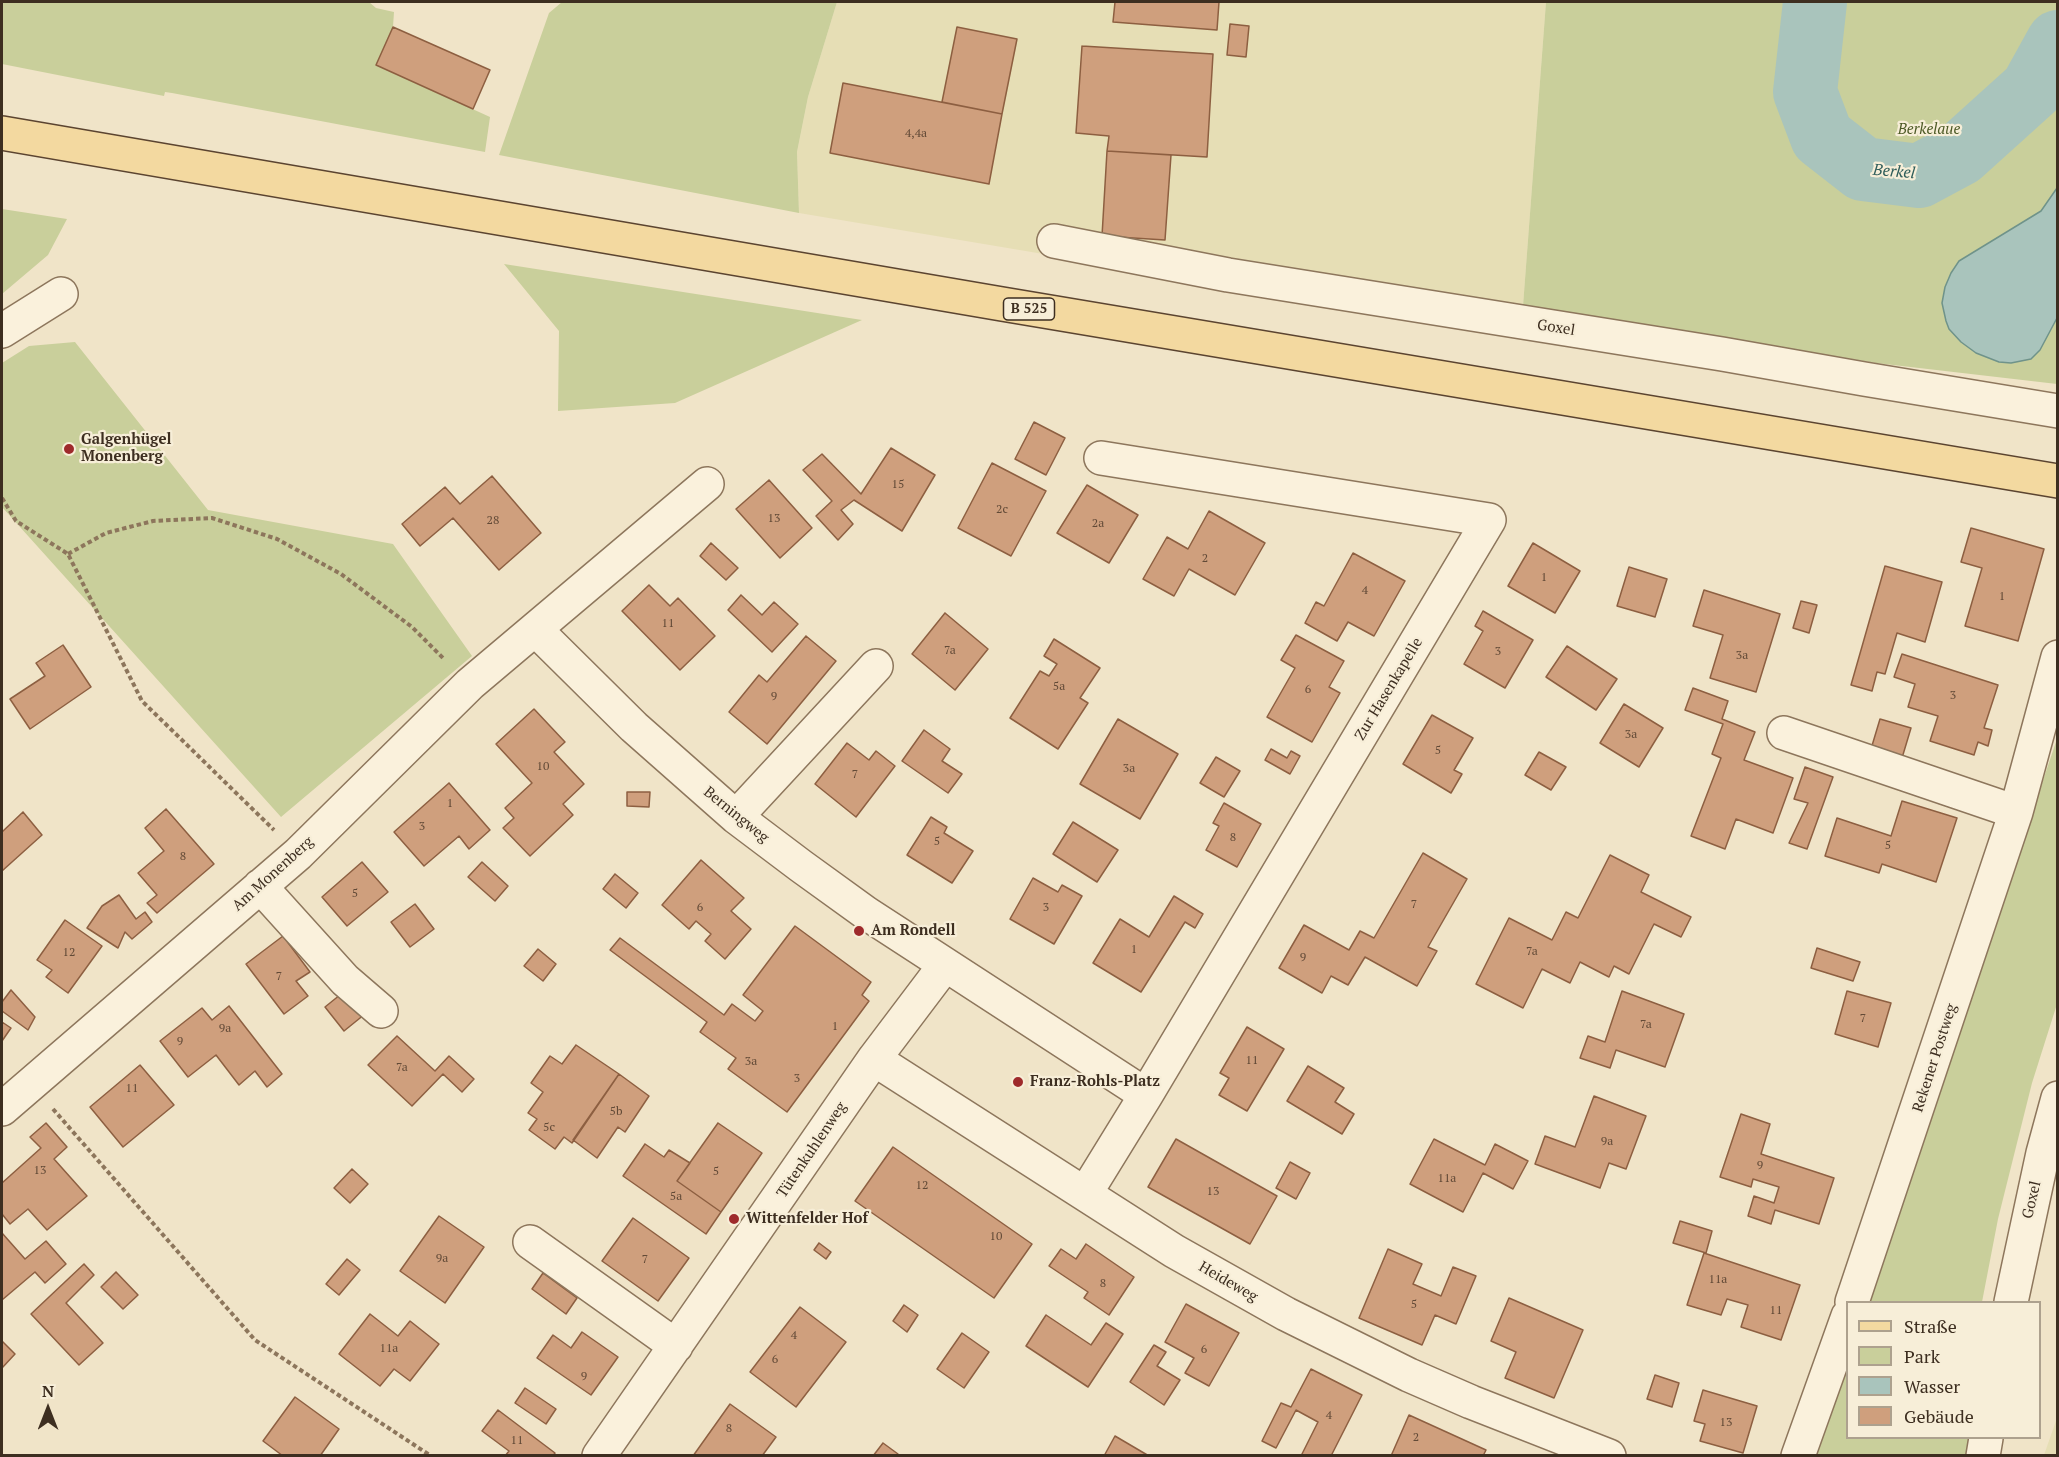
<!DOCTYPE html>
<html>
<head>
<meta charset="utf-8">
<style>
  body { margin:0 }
  #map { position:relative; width:2059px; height:1457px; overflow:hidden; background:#f0e4c8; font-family:"PT Serif",serif }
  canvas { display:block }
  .frame { position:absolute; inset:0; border:3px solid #3d2e20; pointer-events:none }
  .legend { position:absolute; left:1846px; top:1301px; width:195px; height:138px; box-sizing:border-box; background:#f7eed8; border:2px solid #ada18e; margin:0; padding:8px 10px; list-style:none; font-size:18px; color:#3d2e20 }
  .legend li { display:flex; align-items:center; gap:12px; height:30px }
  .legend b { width:30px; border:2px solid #ada18e }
  .north { position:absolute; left:18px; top:1379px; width:60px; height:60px; -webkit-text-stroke:4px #f7eed8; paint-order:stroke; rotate:0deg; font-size:16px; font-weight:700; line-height:24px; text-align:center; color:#3d2e20 }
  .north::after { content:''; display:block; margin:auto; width:21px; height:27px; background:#3d2e20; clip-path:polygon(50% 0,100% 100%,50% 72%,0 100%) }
</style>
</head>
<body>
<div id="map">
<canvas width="2059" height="1457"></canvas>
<div class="frame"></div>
<ul class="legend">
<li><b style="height:8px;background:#f3d9a0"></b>Straße</li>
<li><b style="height:16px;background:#c9cf9b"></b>Park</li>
<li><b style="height:16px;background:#a9c4bc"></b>Wasser</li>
<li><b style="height:16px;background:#cf9f7d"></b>Gebäude</li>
</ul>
<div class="north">N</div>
</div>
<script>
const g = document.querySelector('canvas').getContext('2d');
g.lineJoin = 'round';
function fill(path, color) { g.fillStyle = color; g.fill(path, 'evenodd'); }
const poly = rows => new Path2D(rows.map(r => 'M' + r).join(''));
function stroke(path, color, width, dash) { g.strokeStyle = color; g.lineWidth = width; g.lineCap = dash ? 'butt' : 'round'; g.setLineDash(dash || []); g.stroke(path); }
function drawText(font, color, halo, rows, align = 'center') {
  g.font = font + ' "PT Serif",serif'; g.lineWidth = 4.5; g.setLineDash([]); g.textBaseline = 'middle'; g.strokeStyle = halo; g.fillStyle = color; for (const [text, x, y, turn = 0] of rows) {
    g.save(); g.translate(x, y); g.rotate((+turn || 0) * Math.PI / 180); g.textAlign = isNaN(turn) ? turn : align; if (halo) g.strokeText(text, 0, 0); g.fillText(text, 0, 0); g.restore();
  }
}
fill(poly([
  [837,2,1546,2,1523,306,1097,263,799,213,797,152,808,97],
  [2057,1418,2057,1455,2044,1455]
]), '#e6deb5');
fill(poly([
  [2,2,369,2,376,8,394,12,393,27,376,65,490,117,485,152,172,93,165,92,164,96,2,64],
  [562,2,837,2,808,97,797,152,799,213,499,155,549,13],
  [1546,2,2057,2,2057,384,1876,363,1523,306],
  [2,209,67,219,48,255,2,294],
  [504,264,862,320,675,403,558,411,559,331],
  [75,342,208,510,393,544,472,656,281,817,2,507,2,363,29,346],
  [2057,739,2057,1004,2032,1083,1998,1219,1982,1302,1866,1302],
  [1847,1366,1848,1438,1971,1438,1967,1455,1816,1455,1814,1447]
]), '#c9cf9b');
const water = poly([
  [2057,188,2057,318,2040,350,2031,359,2011,363,1999,362,1976,353,1961,342,1949,329,1946,321,1942,303,1945,287,1951,273,1959,261,2041,211,2057,188]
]);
fill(water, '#a9c4bc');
stroke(water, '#6f938a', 1.5);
stroke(poly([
  [1815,2,1805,92,1822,137,1863,169,1919,176,1960,154,2032,89,2058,42]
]), '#a9c4bc', 64);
const building = poly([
  [1115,2,1219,2,1217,30,1113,22,1115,2],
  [1230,24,1249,26,1246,57,1227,55,1230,24],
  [393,27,490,70,473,109,376,65,393,27],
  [957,27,1017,39,1002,114,942,102,957,27],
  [1082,46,1213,54,1207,157,1107,151,1109,136,1076,133,1082,46],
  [843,83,1002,114,989,184,830,153,843,83],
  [1107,151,1171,155,1165,240,1102,236,1107,151],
  [1034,422,1065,438,1046,475,1015,459,1034,422],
  [891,448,935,475,902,531,854,500,841,510,853,524,838,540,816,516,832,501,803,470,822,454,861,494,891,448],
  [992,463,1046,491,1011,556,958,528,992,463],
  [492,476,541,533,499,570,453,518,420,546,402,524,445,487,460,504,492,476],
  [769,480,812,528,780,558,736,509,769,480],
  [1087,485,1138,515,1109,563,1057,533,1087,485],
  [1209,511,1265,543,1235,595,1189,569,1174,596,1143,579,1167,537,1188,549,1209,511],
  [1971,528,2044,549,2018,641,1965,626,1982,568,1961,562,1971,528],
  [711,543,738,568,726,580,700,556,711,543],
  [1533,543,1580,571,1555,613,1508,586,1533,543],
  [1353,553,1405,581,1374,636,1348,622,1337,641,1305,623,1316,602,1324,606,1353,553],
  [1885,566,1942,582,1925,642,1897,633,1885,674,1877,672,1872,691,1851,685,1885,566],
  [1629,567,1667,579,1655,617,1617,606,1629,567],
  [649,585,670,606,678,598,715,636,680,670,622,611,649,585],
  [1704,590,1780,614,1756,692,1710,678,1723,635,1693,626,1704,590],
  [741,595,762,615,774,602,798,624,772,652,728,610,741,595],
  [1801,601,1817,605,1809,633,1793,628,1801,601],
  [1483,611,1533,640,1505,688,1464,664,1483,631,1475,626,1483,611],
  [945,613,988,649,955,690,912,654,945,613],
  [1296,635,1344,661,1329,687,1340,693,1312,742,1267,717,1295,668,1281,660,1296,635],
  [806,636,836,661,767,744,729,712,759,675,767,682,806,636],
  [1054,639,1100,668,1080,698,1088,703,1058,749,1010,718,1040,671,1049,676,1057,664,1044,656,1054,639],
  [63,645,91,687,30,729,10,699,45,676,36,663,63,645],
  [1567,646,1617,679,1596,710,1546,677,1567,646],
  [1902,654,1998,685,1984,728,1992,730,1988,746,1978,742,1974,755,1930,741,1938,716,1908,707,1915,684,1894,677,1902,654],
  [1693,688,1728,701,1722,719,1755,732,1744,760,1793,778,1773,833,1736,819,1725,849,1691,836,1721,758,1712,754,1723,724,1685,710,1693,688],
  [1624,704,1663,728,1639,767,1600,743,1624,704],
  [534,709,565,742,554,752,584,784,563,804,573,815,530,856,503,828,514,818,505,808,532,783,496,744,534,709],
  [1432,715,1473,738,1454,770,1462,774,1451,793,1403,764,1432,715],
  [1118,719,1178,754,1140,819,1080,784,1118,719],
  [1880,719,1911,728,1902,758,1871,749,1880,719],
  [924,730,950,749,942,761,962,774,948,793,902,761,924,730],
  [847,743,869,760,876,751,895,766,856,817,815,784,847,743],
  [1271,749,1287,758,1291,751,1300,756,1290,774,1265,760,1271,749],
  [1539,752,1566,767,1551,790,1525,775,1539,752],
  [1216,757,1240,771,1224,797,1200,783,1216,757],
  [1805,767,1833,777,1807,849,1789,843,1808,803,1794,799,1805,767],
  [449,783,490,830,469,849,459,836,424,866,394,832,449,783],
  [627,792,650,792,649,807,627,806,627,792],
  [1902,801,1957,818,1936,882,1882,864,1879,873,1825,856,1837,818,1891,836,1902,801],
  [1224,803,1261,824,1237,867,1206,850,1219,826,1213,823,1224,803],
  [166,809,214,864,157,913,147,903,157,895,138,873,164,851,145,828,166,809],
  [23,812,42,835,2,871,2,832,23,812],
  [931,817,947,827,944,833,973,851,952,883,907,855,931,817],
  [1073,822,1118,850,1097,882,1053,854,1073,822],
  [1423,853,1467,879,1428,947,1437,951,1417,986,1365,957,1348,985,1331,976,1322,993,1279,968,1304,925,1349,950,1360,931,1374,938,1423,853],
  [1610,855,1649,875,1641,892,1691,917,1681,937,1654,924,1629,974,1614,966,1609,977,1580,962,1570,983,1542,969,1523,1008,1476,984,1509,918,1552,940,1566,912,1578,918,1610,855],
  [701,860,744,898,731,911,751,929,725,959,705,941,711,934,696,921,689,929,662,905,701,860],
  [362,862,388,892,347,926,322,897,362,862],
  [482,862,508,886,495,901,468,877,482,862],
  [615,874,638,893,626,908,603,889,615,874],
  [1033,878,1058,892,1062,885,1082,896,1054,944,1010,919,1033,878],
  [119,895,136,919,145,912,152,922,132,939,125,932,118,948,87,928,102,906,119,895],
  [1174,896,1203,914,1195,928,1185,922,1141,992,1093,963,1120,919,1149,937,1174,896],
  [415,904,434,929,410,947,391,922,415,904],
  [65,920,102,946,68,993,46,977,52,970,37,960,65,920],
  [795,926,871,982,862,995,869,1001,787,1112,728,1069,736,1058,700,1032,707,1022,610,950,620,938,724,1015,732,1004,755,1021,763,1011,743,995,795,926],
  [283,936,310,972,296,981,308,996,284,1014,246,964,283,936],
  [1817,948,1860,962,1853,981,1811,968,1817,948],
  [538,949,556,964,543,981,524,966,538,949],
  [11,990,35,1017,28,1030,2,1011,2,1002,11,990],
  [346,990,365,1014,344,1031,325,1007,346,990],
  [1622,991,1684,1014,1665,1067,1616,1050,1610,1068,1580,1058,1588,1036,1605,1042,1622,991],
  [1847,991,1891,1003,1878,1047,1835,1034,1847,991],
  [229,1006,282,1074,267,1087,255,1071,239,1085,216,1055,188,1077,160,1041,202,1008,212,1020,229,1006],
  [2,1022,11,1028,2,1041,2,1022],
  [1247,1027,1284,1049,1247,1111,1219,1095,1229,1078,1220,1073,1247,1027],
  [397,1036,435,1071,449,1056,474,1079,462,1092,443,1074,412,1106,368,1065,397,1036],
  [576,1045,619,1074,572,1143,564,1137,555,1149,529,1130,537,1119,528,1113,543,1092,531,1083,550,1056,562,1064,576,1045],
  [140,1065,174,1105,123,1147,90,1107,140,1065],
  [1308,1066,1344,1088,1335,1102,1354,1114,1342,1134,1287,1101,1308,1066],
  [619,1074,649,1096,625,1132,618,1127,597,1158,573,1140,619,1074],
  [1594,1096,1646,1116,1626,1169,1609,1163,1600,1188,1535,1164,1545,1136,1575,1147,1594,1096],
  [1741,1114,1770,1124,1761,1154,1834,1178,1819,1224,1775,1210,1771,1224,1748,1216,1754,1196,1774,1203,1779,1187,1753,1179,1751,1187,1720,1177,1741,1114],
  [46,1123,67,1147,54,1159,87,1196,47,1230,28,1209,10,1224,2,1214,2,1183,41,1148,30,1137,46,1123],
  [718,1123,762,1153,721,1212,677,1181,718,1123],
  [1176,1139,1277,1196,1250,1244,1148,1187,1176,1139],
  [1434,1139,1485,1165,1495,1144,1528,1161,1513,1189,1483,1173,1463,1212,1410,1184,1434,1139],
  [645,1144,664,1157,669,1150,690,1163,677,1181,721,1212,706,1234,623,1176,645,1144],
  [893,1147,1032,1244,994,1298,855,1201,893,1147],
  [1290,1162,1310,1173,1296,1199,1276,1188,1290,1162],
  [352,1169,368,1184,350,1203,334,1188,352,1169],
  [439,1216,484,1247,445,1303,400,1271,439,1216],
  [633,1218,689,1258,658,1301,602,1261,633,1218],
  [1680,1221,1712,1231,1706,1253,1673,1243,1680,1221],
  [2,1233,25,1259,46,1241,66,1264,45,1283,35,1272,2,1300,2,1233],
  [819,1243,831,1252,826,1259,814,1250,819,1243],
  [1086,1244,1134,1277,1109,1315,1084,1298,1088,1292,1049,1266,1061,1249,1076,1259,1086,1244],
  [1388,1249,1422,1264,1413,1284,1441,1296,1453,1267,1476,1276,1456,1324,1435,1315,1422,1345,1359,1318,1388,1249],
  [1704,1253,1800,1285,1781,1340,1741,1327,1748,1305,1727,1299,1721,1315,1687,1305,1704,1253],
  [347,1259,360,1270,339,1295,326,1284,347,1259],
  [84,1264,94,1275,66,1303,103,1343,79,1365,31,1314,84,1264],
  [116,1272,138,1295,123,1309,101,1287,116,1272],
  [543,1273,577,1298,566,1314,532,1289,543,1273],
  [1509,1298,1583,1330,1554,1398,1505,1378,1516,1352,1491,1341,1509,1298],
  [1186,1304,1239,1333,1209,1386,1185,1373,1194,1358,1165,1342,1186,1304],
  [904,1305,918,1315,907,1332,893,1321,904,1305],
  [800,1307,846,1342,796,1407,750,1372,800,1307],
  [370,1314,398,1336,410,1321,439,1344,410,1381,394,1369,380,1386,339,1354,370,1314],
  [1046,1315,1091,1345,1106,1323,1123,1334,1088,1387,1026,1346,1046,1315],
  [582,1332,618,1357,591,1395,537,1358,553,1335,571,1348,582,1332],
  [962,1333,989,1352,964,1388,937,1369,962,1333],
  [2,1341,15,1354,2,1368,2,1341],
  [1154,1345,1166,1352,1157,1366,1180,1380,1164,1405,1130,1382,1154,1345],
  [1311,1369,1362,1395,1331,1456,1301,1456,1318,1422,1296,1410,1276,1448,1262,1441,1281,1403,1291,1407,1311,1369],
  [1655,1375,1679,1383,1672,1407,1647,1399,1655,1375],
  [525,1388,556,1409,546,1424,515,1403,525,1388],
  [1703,1390,1757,1406,1743,1453,1700,1441,1705,1424,1694,1421,1703,1390],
  [295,1397,339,1429,320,1456,283,1456,263,1441,295,1397],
  [730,1404,776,1437,762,1456,693,1456,730,1404],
  [498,1410,555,1453,553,1456,505,1456,509,1451,482,1431,498,1410],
  [1409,1415,1486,1450,1483,1456,1391,1456,1409,1415],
  [1115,1436,1149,1456,1104,1456,1115,1436],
  [883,1443,898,1454,897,1456,873,1456,883,1443]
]);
fill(building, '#cf9f7d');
stroke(building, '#8d5f41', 1.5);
const minor = poly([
  [1054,241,1228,275,1722,354,1864,379,2058,411],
  [2,331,61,294],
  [536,630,634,727,736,817,801,866,866,913,1146,1095],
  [1784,733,2016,812],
  [736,817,876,666],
  [260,886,345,980,381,1011],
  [874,1059,1174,1251,1286,1314,1409,1375,1471,1402,1609,1456],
  [2,1109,298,854,470,684,707,484],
  [1085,1194,1146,1095,1489,520,1101,458],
  [530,1242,676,1346],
  [1852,1302,2016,812,2058,657],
  [2011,1302,2043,1153,2058,1098],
  [599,1456,874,1059,945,965],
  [1798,1456,1848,1316],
  [1983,1456,1986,1438]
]);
const major = poly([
  [2,133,1002,304,2058,481]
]);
stroke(minor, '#8d765c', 36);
stroke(major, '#5b4430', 36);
stroke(poly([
  [2,498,16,521,68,554,142,701,274,830],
  [68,554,106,533,153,521,212,518,277,539,341,574,412,627,445,660],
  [53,1109,255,1340,431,1456]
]), '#8d765c', 4, [4.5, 3]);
stroke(minor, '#faf1dc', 33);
stroke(major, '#f3d9a0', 33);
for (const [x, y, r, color] of [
  [69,449,6,"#9e2a2b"],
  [859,931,6,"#9e2a2b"],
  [1018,1082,6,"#9e2a2b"],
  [734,1219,6,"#9e2a2b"]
]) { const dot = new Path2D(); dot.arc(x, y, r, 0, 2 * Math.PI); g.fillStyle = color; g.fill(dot); stroke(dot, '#f7eed8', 2); }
drawText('12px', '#624a37', null, [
  ["4,4a",916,134],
  ["15",898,485],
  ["2c",1002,510],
  ["13",774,519],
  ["28",493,521],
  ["2a",1098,524],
  ["2",1205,559],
  ["1",1544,578],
  ["4",1365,591],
  ["1",2002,597],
  ["11",668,624],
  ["7a",950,651],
  ["3",1498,652],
  ["3a",1742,656],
  ["5a",1059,687],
  ["6",1308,690],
  ["3",1953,696],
  ["9",774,697],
  ["3a",1631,735],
  ["5",1438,751],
  ["10",543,767],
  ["3a",1129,769],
  ["7",855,775],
  ["1",450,804],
  ["3",422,827],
  ["8",1233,838],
  ["5",937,842],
  ["5",1888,846],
  ["8",183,857],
  ["5",355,894],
  ["7",1414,905],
  ["6",700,908],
  ["3",1046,908],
  ["1",1134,950],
  ["7a",1532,952],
  ["12",69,953],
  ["9",1303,958],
  ["7",279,977],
  ["7",1863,1019],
  ["7a",1646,1025],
  ["1",835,1027],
  ["9a",225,1029],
  ["9",180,1042],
  ["11",1252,1061],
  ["3a",751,1062],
  ["7a",402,1068],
  ["3",797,1079],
  ["11",132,1089],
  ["5b",616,1112],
  ["5c",549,1128],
  ["9a",1607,1142],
  ["9",1760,1166],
  ["13",40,1171],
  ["5",716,1172],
  ["11a",1447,1179],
  ["12",922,1186],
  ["13",1213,1192],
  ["5a",676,1197],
  ["10",996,1237],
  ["9a",442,1259],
  ["7",645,1260],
  ["11a",1718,1280],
  ["8",1103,1284],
  ["5",1414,1305],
  ["11",1776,1311],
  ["4",794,1336],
  ["11a",389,1349],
  ["6",1204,1350],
  ["6",775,1360],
  ["9",584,1377],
  ["4",1329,1416],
  ["13",1726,1423],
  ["8",729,1429],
  ["2",1416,1438],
  ["11",517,1441]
]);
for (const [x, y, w] of [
  [1029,309,51]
]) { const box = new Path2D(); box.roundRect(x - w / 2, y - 11, w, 22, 4.5); g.fillStyle = '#f7eed8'; g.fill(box); stroke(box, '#3d2e20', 1.5); }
drawText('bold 14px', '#3d2e20', null, [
  ["B 525",1029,309]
]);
drawText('italic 15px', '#4d5a26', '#f7eed8', [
  ["Berkelaue",1929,130]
]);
drawText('15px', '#3d2e20', '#f7eed8', [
  ["Goxel",1556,328,9],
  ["Zur Hasenkapelle",1389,689,-59],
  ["Berningweg",736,815,39],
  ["Am Monenberg",273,874,-42],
  ["Rekener Postweg",1935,1058,-72],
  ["Tütenkuhlenweg",812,1150,-56],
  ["Goxel",2032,1200,-77],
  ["Heideweg",1228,1282,30]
]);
drawText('bold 15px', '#3d2e20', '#f7eed8', [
  ["Galgenhügel",81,440],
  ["Monenberg",81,457],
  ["Am Rondell",871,931],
  ["Franz-Rohls-Platz",1030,1082],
  ["Wittenfelder Hof",746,1219]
], 'left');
drawText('italic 16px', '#2f5d5a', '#f7eed8', [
  ["Berkel",1894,172,5]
]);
</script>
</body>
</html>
